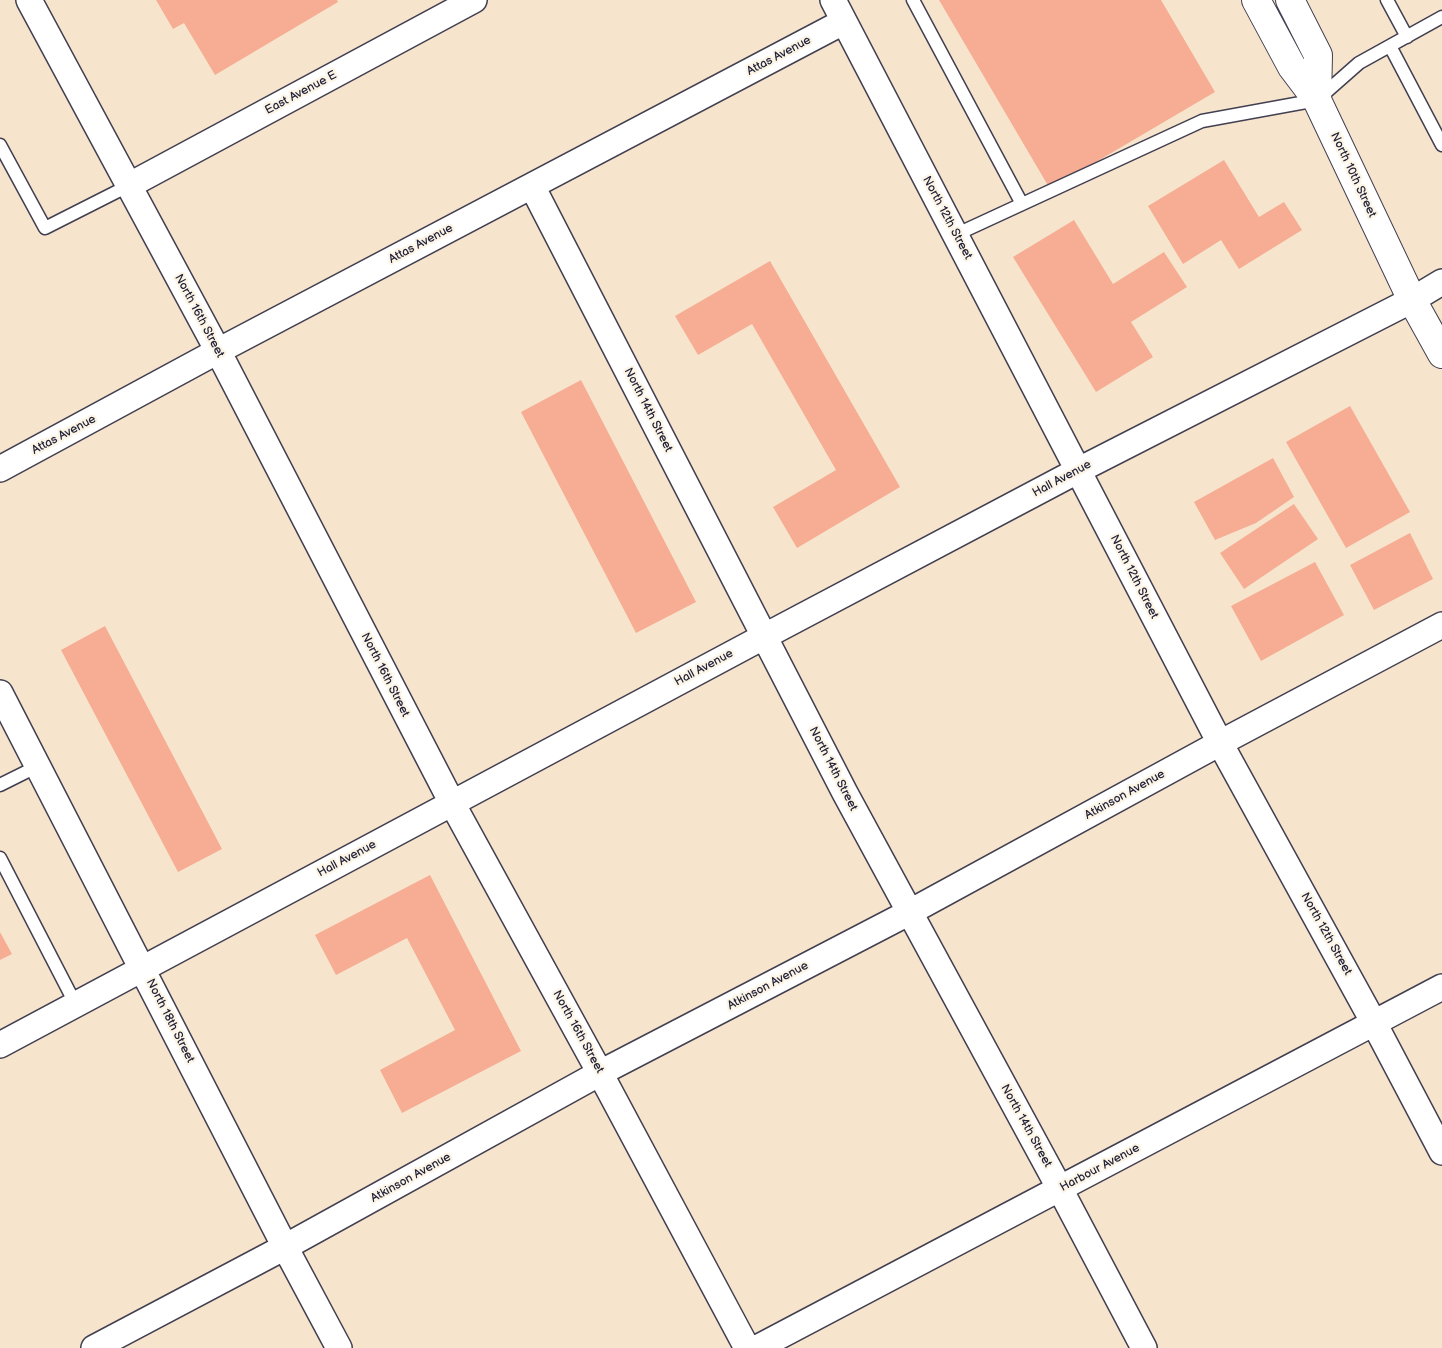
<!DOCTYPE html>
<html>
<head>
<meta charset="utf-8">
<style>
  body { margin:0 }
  canvas { display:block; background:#f6e5cc }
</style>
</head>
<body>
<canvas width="1442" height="1348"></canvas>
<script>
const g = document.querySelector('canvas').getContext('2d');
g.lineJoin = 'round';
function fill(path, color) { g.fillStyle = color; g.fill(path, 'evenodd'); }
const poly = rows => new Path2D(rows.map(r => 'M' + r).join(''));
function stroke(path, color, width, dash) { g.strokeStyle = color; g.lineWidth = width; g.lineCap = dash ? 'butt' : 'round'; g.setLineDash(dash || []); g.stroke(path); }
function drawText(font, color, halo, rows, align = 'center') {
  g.font = font + ' "Balsamiq Sans",sans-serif'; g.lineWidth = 4.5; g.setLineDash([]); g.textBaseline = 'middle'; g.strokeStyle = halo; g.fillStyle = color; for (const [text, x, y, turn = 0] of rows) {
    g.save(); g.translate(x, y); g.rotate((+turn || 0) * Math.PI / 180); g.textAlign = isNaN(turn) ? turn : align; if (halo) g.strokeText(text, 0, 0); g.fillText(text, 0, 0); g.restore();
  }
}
fill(poly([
  [156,0,337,0,338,2,215,75,184,23,173,29],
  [939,0,1161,0,1215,92,1050,189],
  [1224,160,1259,217,1284,202,1302,230,1239,269,1221,240,1183,264,1148,206],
  [1074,220,1113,284,1164,252,1187,287,1131,322,1153,357,1096,392,1013,257],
  [770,261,900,487,797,548,773,507,836,470,752,324,698,355,675,316],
  [581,380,696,602,636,633,521,412],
  [1350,406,1410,512,1346,548,1286,442],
  [1273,458,1294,497,1256,523,1215,540,1194,502],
  [1294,504,1318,539,1244,589,1220,553],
  [1410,533,1433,579,1374,610,1350,565],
  [1315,562,1344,615,1261,661,1231,606],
  [105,626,222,849,178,872,61,650],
  [430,875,521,1051,402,1113,380,1070,455,1030,407,938,336,975,315,935],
  [0,932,12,954,0,960]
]), '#f6ad93');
const lane = poly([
  [913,0,1022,204],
  [1387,0,1407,37],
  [1390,46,1442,145],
  [0,145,45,228,128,186],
  [955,235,1202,121,1317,100,1359,63,1442,17],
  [0,785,38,766],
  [0,858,76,1005]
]);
const street = poly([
  [29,0,218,351,452,803,600,1073,747,1348],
  [833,0,1220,743,1374,1023,1442,1152],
  [128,186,474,0],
  [532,186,845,793,1060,1189,1144,1348],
  [0,469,218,351,843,22],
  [0,693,285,1247,339,1348],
  [0,1045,765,636,1079,470,1412,300,1442,282],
  [94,1348,285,1247,600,1073,910,912,1220,743,1442,625],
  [757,1348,1442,987]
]);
const secondary = poly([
  [1256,0,1292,67,1317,100,1412,300,1442,354],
  [1290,0,1318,55,1317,100]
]);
stroke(lane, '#423f51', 15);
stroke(street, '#423f51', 28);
stroke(secondary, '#423f51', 30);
stroke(lane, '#fff', 12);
stroke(street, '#fff', 25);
stroke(secondary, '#fff', 28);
drawText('12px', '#22223b', '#fcf5e5', [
  ["Attas Avenue",779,56,-28],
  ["East Avenue E",301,93,-28],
  ["North 10th Street",1353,175,65],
  ["North 12th Street",947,218,62],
  ["Attas Avenue",421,244,-28],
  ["North 16th Street",199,316,62],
  ["North 14th Street",648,410,63],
  ["Attas Avenue",64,435,-28],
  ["Hall Avenue",1062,479,-28],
  ["North 12th Street",1134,577,63],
  ["Hall Avenue",704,668,-28],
  ["North 16th Street",385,675,63],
  ["North 14th Street",833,769,63],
  ["Atkinson Avenue",1125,795,-29],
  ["Hall Avenue",347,859,-28],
  ["North 12th Street",1326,934,61],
  ["Atkinson Avenue",768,986,-28],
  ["North 18th Street",170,1021,63],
  ["North 16th Street",578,1032,61],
  ["North 14th Street",1026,1126,61],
  ["Harbour Avenue",1100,1168,-28],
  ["Atkinson Avenue",411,1178,-29]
]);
</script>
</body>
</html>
